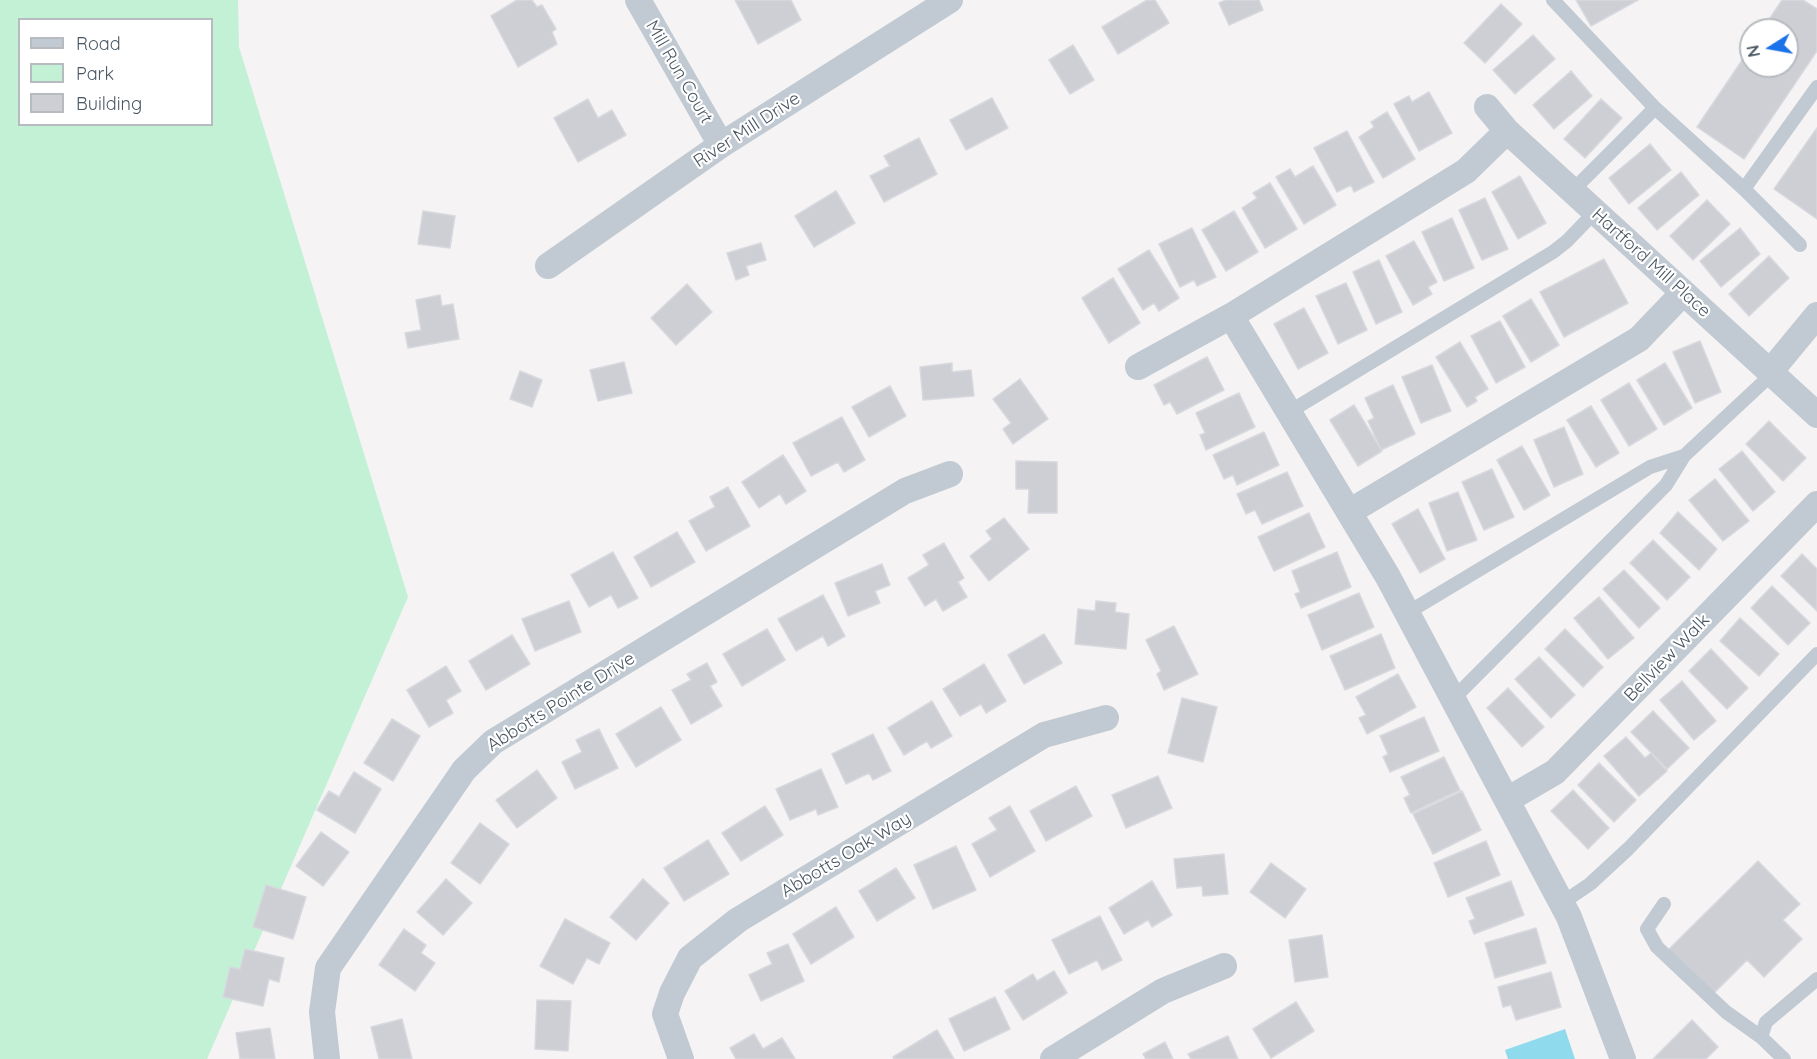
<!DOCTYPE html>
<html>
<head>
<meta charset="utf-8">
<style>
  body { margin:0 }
  #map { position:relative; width:1817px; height:1059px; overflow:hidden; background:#f5f3f3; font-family:Quicksand,sans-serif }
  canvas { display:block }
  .legend { position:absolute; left:18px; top:18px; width:195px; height:108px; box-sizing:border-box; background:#fff; border:2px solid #b7bbc0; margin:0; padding:8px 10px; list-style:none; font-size:18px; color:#4a5661 }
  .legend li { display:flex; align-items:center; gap:12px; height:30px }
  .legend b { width:30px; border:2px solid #b7bbc0 }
  .north { position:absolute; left:1739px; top:18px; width:60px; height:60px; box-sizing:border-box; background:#fff; border:2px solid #b7bbc0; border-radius:50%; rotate:259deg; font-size:16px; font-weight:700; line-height:24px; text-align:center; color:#4a5661 }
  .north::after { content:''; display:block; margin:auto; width:21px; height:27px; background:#1a73e8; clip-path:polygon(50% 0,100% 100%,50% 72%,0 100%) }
</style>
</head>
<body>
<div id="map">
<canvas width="1817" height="1059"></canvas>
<ul class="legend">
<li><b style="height:8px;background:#c1cad2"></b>Road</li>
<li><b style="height:16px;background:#c3f1d5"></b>Park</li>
<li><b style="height:16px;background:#cdcfd5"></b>Building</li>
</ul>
<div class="north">N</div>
</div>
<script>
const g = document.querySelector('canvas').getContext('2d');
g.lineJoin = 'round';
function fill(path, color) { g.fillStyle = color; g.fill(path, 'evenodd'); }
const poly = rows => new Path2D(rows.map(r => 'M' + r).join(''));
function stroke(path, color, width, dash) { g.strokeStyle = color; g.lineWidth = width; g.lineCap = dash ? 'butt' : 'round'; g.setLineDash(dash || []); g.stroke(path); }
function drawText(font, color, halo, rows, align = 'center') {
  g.font = font + ' Quicksand,sans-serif'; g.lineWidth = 4.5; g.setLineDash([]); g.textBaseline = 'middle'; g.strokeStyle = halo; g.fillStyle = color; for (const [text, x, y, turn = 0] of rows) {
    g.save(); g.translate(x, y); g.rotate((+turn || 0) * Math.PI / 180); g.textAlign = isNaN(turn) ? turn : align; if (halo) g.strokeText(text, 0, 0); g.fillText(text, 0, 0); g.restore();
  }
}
fill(poly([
  [0,0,238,0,239,47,408,597,207,1059,0,1059],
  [20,20,212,20,212,124,20,124]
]), '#c3f1d5');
fill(poly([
  [1565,1029,1575,1059,1508,1059,1505,1050]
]), '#90daee');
const building = poly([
  [517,0,532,0,537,7,542,5,556,29,552,32,557,44,518,67,491,16,517,0],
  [735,0,791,0,801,20,758,44,735,0],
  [1147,0,1155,0,1169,23,1118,54,1102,27,1147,0],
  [1226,0,1259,0,1263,10,1229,25,1219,3,1226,0],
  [1576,0,1638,0,1591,26,1576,0],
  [1782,0,1803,0,1817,9,1817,51,1744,159,1697,127,1751,47,1751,66,1787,66,1787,30,1762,30,1782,0],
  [1501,4,1522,24,1485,63,1464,43,1501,4],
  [1533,35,1555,59,1515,94,1493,70,1533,35],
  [1073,45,1094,80,1070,94,1049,60,1073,45],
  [1571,71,1592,96,1554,129,1533,105,1571,71],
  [1429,92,1452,133,1419,151,1394,104,1409,96,1412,102,1429,92],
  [992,98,1008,128,966,150,950,120,992,98],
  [588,99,598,118,612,110,626,135,578,162,554,118,588,99],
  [1601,99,1622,118,1585,158,1564,139,1601,99],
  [1387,112,1415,159,1383,178,1359,137,1374,127,1371,122,1387,112],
  [1817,128,1817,219,1774,189,1817,128],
  [1347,131,1374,182,1354,192,1351,185,1337,192,1314,148,1347,131],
  [919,138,937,174,884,202,870,176,890,166,884,156,919,138],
  [1650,144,1671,170,1629,204,1609,178,1650,144],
  [1313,166,1336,205,1304,224,1276,177,1290,169,1295,177,1313,166],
  [1681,172,1699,195,1657,230,1638,208,1681,172],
  [1520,176,1546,223,1518,239,1492,192,1520,176],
  [1270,183,1297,229,1265,248,1242,208,1257,198,1253,193,1270,183],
  [836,191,855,223,814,247,795,216,836,191],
  [1485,198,1508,249,1482,260,1459,210,1485,198],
  [1707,200,1730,224,1693,260,1670,236,1707,200],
  [423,211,455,216,450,248,418,244,423,211],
  [1234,211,1258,252,1226,271,1202,230,1234,211],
  [1452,218,1474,268,1444,281,1422,232,1452,218],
  [1192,228,1216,277,1197,286,1194,280,1180,287,1159,244,1192,228],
  [1740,228,1760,254,1721,287,1700,261,1740,228],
  [1414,241,1437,282,1428,287,1432,294,1413,305,1386,256,1414,241],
  [761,243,766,260,746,266,749,275,736,280,727,253,761,243],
  [1149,250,1179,298,1159,311,1154,303,1143,310,1118,269,1149,250],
  [1769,256,1789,278,1749,316,1729,294,1769,256],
  [1604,259,1628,303,1564,337,1540,292,1604,259],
  [1379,260,1402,312,1376,324,1353,272,1379,260],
  [1113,278,1140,323,1109,343,1082,298,1113,278],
  [1346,283,1367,330,1338,344,1316,296,1346,283],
  [687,284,712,312,676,345,651,318,687,284],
  [440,295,442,306,453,304,459,339,408,348,405,333,421,330,416,300,440,295],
  [1531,299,1559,345,1531,362,1503,316,1531,299],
  [1304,308,1328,353,1298,369,1274,324,1304,308],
  [1500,321,1525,367,1496,383,1471,336,1500,321],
  [1700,341,1721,392,1695,403,1673,352,1700,341],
  [1460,342,1488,389,1475,397,1477,401,1467,407,1436,357,1460,342],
  [1207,357,1224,390,1177,414,1170,402,1164,405,1154,385,1207,357],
  [624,362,632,393,598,401,590,370,624,362],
  [952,363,952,372,971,370,974,396,923,400,920,367,952,363],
  [1665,363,1692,408,1664,425,1637,380,1665,363],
  [1432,365,1451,411,1421,423,1402,377,1432,365],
  [520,371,542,380,532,407,510,399,520,371],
  [1020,379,1048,419,1013,444,1003,429,1011,423,993,399,1020,379],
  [1629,383,1657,429,1629,446,1601,400,1629,383],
  [1393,385,1415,434,1381,450,1368,421,1374,418,1365,398,1393,385],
  [890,386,906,416,869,437,852,407,890,386],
  [1239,393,1255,427,1206,450,1200,435,1205,433,1196,413,1239,393],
  [1354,405,1382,451,1358,466,1330,420,1354,405],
  [1591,406,1619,453,1596,467,1567,420,1591,406],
  [842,417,865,460,844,472,838,462,811,476,793,443,842,417],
  [1769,421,1806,458,1783,481,1746,444,1769,421],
  [1564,427,1583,474,1554,487,1534,440,1564,427],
  [1264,432,1279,465,1237,485,1233,475,1224,479,1213,455,1264,432],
  [1522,446,1550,495,1524,510,1497,460,1522,446],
  [1742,451,1775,492,1753,511,1719,469,1742,451],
  [783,455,806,491,786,504,780,494,759,508,742,482,783,455],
  [1016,461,1057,462,1057,513,1028,513,1029,489,1016,489,1016,461],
  [1492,469,1514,517,1484,530,1462,482,1492,469],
  [1287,472,1303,506,1262,524,1255,510,1246,514,1237,494,1287,472],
  [1715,479,1749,521,1723,541,1689,500,1715,479],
  [728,487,750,526,706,551,689,521,715,507,710,497,728,487],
  [1458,492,1477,540,1447,551,1429,503,1458,492],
  [1418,509,1445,559,1420,573,1392,524,1418,509],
  [1678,512,1717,549,1699,570,1660,533,1678,512],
  [1309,513,1325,547,1274,571,1258,537,1309,513],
  [1004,518,1029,549,989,581,970,556,992,539,986,531,1004,518],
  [677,532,695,562,651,587,634,557,677,532],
  [1653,540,1690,577,1667,600,1630,563,1653,540],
  [944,543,964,578,958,582,967,597,943,611,936,599,925,606,908,578,929,565,923,555,944,543],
  [613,552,638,598,618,608,611,595,589,607,571,575,613,552],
  [1337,552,1351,587,1301,608,1295,594,1300,592,1292,571,1337,552],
  [1802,554,1817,569,1817,611,1781,576,1802,554],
  [882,564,890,585,875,591,880,603,848,616,835,583,882,564],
  [1624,570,1660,608,1639,628,1603,589,1624,570],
  [1772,586,1810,623,1788,645,1751,608,1772,586],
  [1359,593,1374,627,1322,650,1308,615,1359,593],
  [823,595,845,636,828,646,823,636,796,651,778,619,823,595],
  [1599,597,1634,638,1608,659,1574,618,1599,597],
  [569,601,581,632,535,651,522,619,569,601],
  [1096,601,1116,603,1115,612,1129,614,1126,649,1075,644,1078,609,1095,611,1096,601],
  [1740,618,1779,654,1759,676,1720,641,1740,618],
  [1174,626,1198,674,1164,690,1157,674,1161,671,1146,640,1174,626],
  [767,629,785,660,742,686,723,654,767,629],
  [1565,629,1603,667,1583,687,1545,649,1565,629],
  [1044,634,1062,663,1024,684,1008,655,1044,634],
  [1381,634,1395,668,1345,690,1330,656,1381,634],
  [512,635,530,664,486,690,469,661,512,635],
  [1711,649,1748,688,1727,709,1689,671,1711,649],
  [1539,657,1575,695,1551,718,1515,679,1539,657],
  [707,663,717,682,710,686,722,706,691,724,672,690,691,680,687,674,707,663],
  [984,664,1006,701,986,713,981,704,960,716,943,689,984,664],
  [446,666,461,691,446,700,453,713,429,727,407,690,446,666],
  [1398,674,1416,707,1367,734,1359,718,1366,715,1356,697,1398,674],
  [1682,681,1716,721,1694,740,1660,700,1682,681],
  [1508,688,1544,727,1522,747,1487,708,1508,688],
  [1182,698,1217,707,1203,762,1168,753,1182,698],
  [932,701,952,736,931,748,927,741,904,755,888,728,932,701],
  [661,707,681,740,636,767,616,734,661,707],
  [1653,711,1689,748,1667,769,1631,732,1653,711],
  [1424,717,1439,751,1390,772,1383,757,1388,754,1380,736,1424,717],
  [392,719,420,736,393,781,364,763,392,719],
  [599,729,618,768,575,789,562,762,582,752,576,740,599,729],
  [873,734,891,771,873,780,869,773,846,784,832,754,873,734],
  [1626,737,1645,758,1651,753,1667,771,1639,796,1604,756,1626,737],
  [1444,757,1460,790,1411,813,1404,798,1410,795,1401,777,1444,757],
  [1599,763,1636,800,1614,822,1578,785,1599,763],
  [821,769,838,807,818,815,816,809,790,820,776,789,821,769],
  [537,770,557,798,517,828,496,800,537,770],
  [354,772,381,789,355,833,317,810,329,791,339,797,354,772],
  [1158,776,1172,808,1126,828,1112,795,1158,776],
  [1076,786,1092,816,1046,841,1030,811,1076,786],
  [1573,790,1609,828,1588,849,1551,811,1573,790],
  [1462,791,1481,830,1433,854,1413,814,1462,791],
  [765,806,783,835,741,861,722,833,765,806],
  [1010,806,1035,851,990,877,972,844,997,830,989,818,1010,806],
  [480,823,509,844,480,884,451,863,480,823],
  [321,832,349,852,323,886,296,866,321,832],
  [708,840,729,874,684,901,664,868,708,840],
  [1486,841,1500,875,1448,897,1434,863,1486,841],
  [956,846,976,890,933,909,914,865,956,846],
  [1224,854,1228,894,1203,896,1202,886,1177,888,1174,859,1224,854],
  [1758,861,1800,904,1783,920,1802,939,1764,977,1747,960,1711,996,1667,951,1758,861],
  [1271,863,1306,889,1285,918,1250,892,1271,863],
  [896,868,915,898,877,921,859,891,896,868],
  [446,879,472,903,443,935,417,912,446,879],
  [643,879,669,903,636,940,610,917,643,879],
  [1152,881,1172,915,1152,927,1148,920,1124,934,1109,908,1152,881],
  [1511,881,1524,915,1474,934,1469,921,1475,919,1466,898,1511,881],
  [266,885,306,897,293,939,253,927,266,885],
  [836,907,854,937,811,964,793,934,836,907],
  [1100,916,1122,960,1102,970,1097,960,1069,974,1052,940,1100,916],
  [565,919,610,943,599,964,587,958,573,984,540,966,565,919],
  [1536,928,1546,963,1495,978,1485,943,1536,928],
  [404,929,426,945,421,953,435,963,415,991,379,965,404,929],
  [1322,935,1328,977,1295,982,1289,940,1322,935],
  [788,944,804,981,761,1001,749,975,772,964,767,953,788,944],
  [245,949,284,958,279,982,269,979,263,1006,223,997,230,967,240,969,245,949],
  [1054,971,1067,993,1023,1020,1005,991,1033,974,1037,981,1054,971],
  [1551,972,1561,1007,1516,1020,1511,1005,1503,1007,1498,987,1551,972],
  [995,997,1010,1029,964,1051,949,1019,995,997],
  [537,1000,571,1001,568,1051,535,1049,537,1000],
  [1296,1002,1314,1031,1271,1058,1253,1029,1296,1002],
  [402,1019,412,1059,379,1059,371,1027,402,1019],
  [1692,1020,1718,1047,1706,1059,1653,1059,1692,1020],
  [270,1028,275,1059,240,1059,236,1033,270,1028],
  [937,1030,954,1059,894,1059,893,1057,937,1030],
  [754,1034,763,1049,782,1038,795,1059,736,1059,730,1048,754,1034],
  [1228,1036,1238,1059,1191,1059,1188,1054,1228,1036],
  [1165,1042,1173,1059,1146,1059,1143,1054,1165,1042]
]);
fill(building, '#cdcfd5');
stroke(building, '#d7d9de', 1.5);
stroke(poly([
  [1553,0,1655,108],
  [1744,189,1817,87],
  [1572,191,1655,108,1744,189,1800,245],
  [1289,412,1553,252,1567,241,1595,212],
  [1407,613,1650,467,1684,456],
  [1453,699,1666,485,1684,456,1772,374],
  [1562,903,1590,884,1628,849,1817,654],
  [1664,904,1647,929,1657,947,1726,1012,1761,1037],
  [1784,1059,1761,1037,1766,1022,1817,979]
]), '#c1cad2', 14);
stroke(poly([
  [638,0,721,145],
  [1487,107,1507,131,1817,415],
  [548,266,721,145,950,0],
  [1231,316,1388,577,1569,917,1623,1059],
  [1138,367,1231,316,1466,171,1507,131],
  [1770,372,1817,315],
  [1349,512,1639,339,1683,293],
  [1507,800,1555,772,1817,504],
  [327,1059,322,1012,328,968,464,770,493,742,905,491,950,474],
  [681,1059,665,1014,672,993,690,958,738,920,1044,735,1106,718],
  [1053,1059,1163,991,1224,966]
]), '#c1cad2', 26);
drawText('18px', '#4a5661', '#fff', [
  ["Mill Run Court",679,72,60],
  ["River Mill Drive",747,130,-33],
  ["Hartford Mill Place",1651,263,42],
  ["Bellview Walk",1667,658,-46],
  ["Abbotts Pointe Drive",561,702,-32],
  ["Abbotts Oak Way",846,855,-31]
]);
</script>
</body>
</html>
